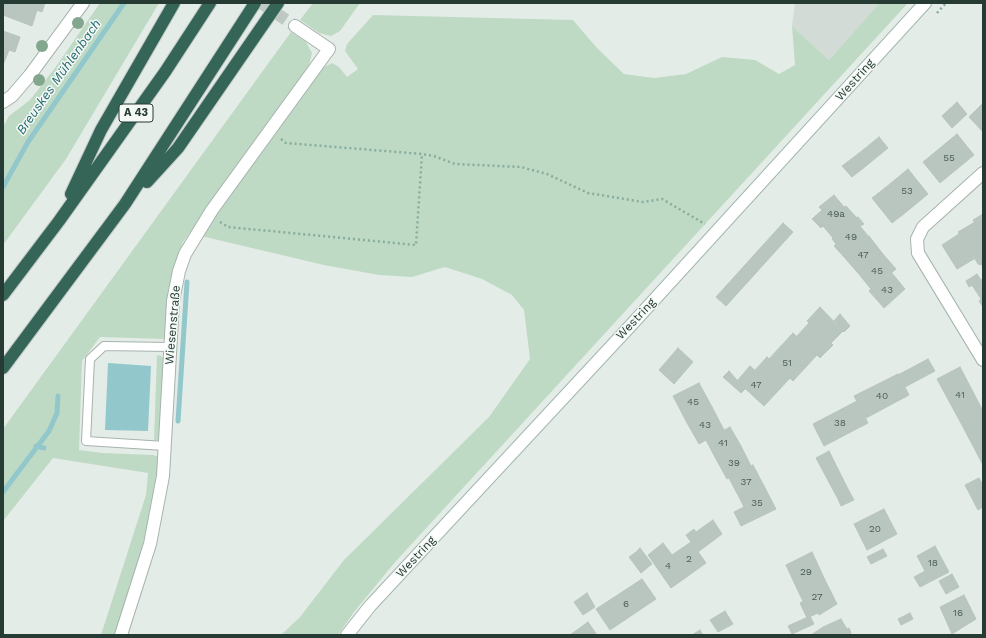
<!DOCTYPE html>
<html>
<head>
<meta charset="utf-8">
<style>
  body { margin:0 }
  #map { position:relative; width:986px; height:638px; overflow:hidden; background:#e4ece7; font-family:"Work Sans",sans-serif }
  canvas { display:block }
  .frame { position:absolute; inset:0; border:4px solid #253b33; pointer-events:none }
</style>
</head>
<body>
<div id="map">
<canvas width="986" height="638"></canvas>
<div class="frame"></div>
</div>
<script>
const g = document.querySelector('canvas').getContext('2d');
g.lineJoin = 'round';
function fill(path, color) { g.fillStyle = color; g.fill(path, 'evenodd'); }
const poly = rows => new Path2D(rows.map(r => 'M' + r).join(''));
function stroke(path, color, width, dash) { g.strokeStyle = color; g.lineWidth = width; g.lineCap = dash ? 'butt' : 'round'; g.setLineDash(dash || []); g.stroke(path); }
function drawText(font, color, halo, rows, align = 'center') {
  g.font = font + ' "Work Sans",sans-serif'; g.lineWidth = 3; g.setLineDash([]); g.textBaseline = 'middle'; g.strokeStyle = halo; g.fillStyle = color; for (const [text, x, y, turn = 0] of rows) {
    g.save(); g.translate(x, y); g.rotate((+turn || 0) * Math.PI / 180); g.textAlign = isNaN(turn) ? turn : align; if (halo) g.strokeText(text, 0, 0); g.fillText(text, 0, 0); g.restore();
  }
}
fill(poly([
  [795,3,876,3,879,5,829,60,792,26]
]), '#d2dbd6');
fill(poly([
  [100,3,159,3,66,159,3,245,3,127,9,116,30,100,55,68],
  [313,3,360,3,340,31,331,36,319,33,300,20],
  [876,3,908,3,396,561,354,612,338,635,281,635,300,617,344,560,489,417,530,359,524,310,512,295,482,279,445,267,412,277,379,275,324,265,201,236,322,68,332,63,339,67,347,77,358,69,345,51,347,44,373,15,573,20,597,48,624,74,654,78,686,74,722,57,755,60,779,74,795,65,792,26,829,60,878,5],
  [291,32,306,42,312,53,309,66,183,242,175,263,168,290,165,339,100,337,82,361,79,450,103,453,153,455,160,457,157,489,127,604,117,635,101,635,146,495,148,473,53,458,3,521,3,429],
  [157,355,161,356,165,360,163,434,158,440,154,440]
]), '#bfdac4');
fill(poly([
  [108,363,151,366,148,431,105,430]
]), '#92c7cb');
stroke(poly([
  [3,187,28,142,124,3],
  [178,421,187,282],
  [36,446,44,448],
  [3,492,49,431,57,413,58,396]
]), '#92c7cb', 5);
const building = poly([
  [3,3,16,3,37,10,32,26,3,15,3,3],
  [16,3,45,3,42,12,16,3],
  [3,31,20,37,15,52,3,48,3,31],
  [3,48,9,50,3,65,3,48],
  [957,102,967,114,952,128,942,116,957,102],
  [983,103,983,132,969,117,983,103],
  [957,134,974,155,940,183,923,162,957,134],
  [879,137,888,148,866,166,858,154,879,137],
  [858,154,866,166,852,177,842,166,858,154],
  [908,169,928,194,905,213,885,188,908,169],
  [885,188,905,213,892,223,872,198,885,188],
  [834,195,844,207,846,206,857,218,833,238,823,226,821,228,812,219,822,210,819,207,834,195],
  [983,214,983,235,973,220,983,214],
  [858,217,864,224,860,226,868,236,844,257,834,246,836,244,832,239,858,217],
  [975,222,983,235,982,265,978,264,958,232,975,222],
  [783,223,793,232,726,306,716,297,783,223],
  [959,234,974,259,957,269,942,245,959,234],
  [869,236,882,253,858,273,844,257,869,236],
  [882,253,896,269,869,291,871,289,858,273,882,253],
  [891,272,905,289,884,308,869,291,891,272],
  [977,274,981,280,969,287,966,281,977,274],
  [983,279,983,298,981,299,972,285,983,279],
  [983,298,983,307,979,301,983,298],
  [820,307,843,331,831,343,807,321,820,307],
  [840,314,850,326,844,332,833,322,840,314],
  [809,323,833,345,820,358,797,336,809,323],
  [793,333,817,355,805,368,781,346,793,333],
  [781,346,805,368,793,381,769,359,781,346],
  [678,348,693,362,674,384,659,370,678,348],
  [767,357,790,378,778,391,755,370,767,357],
  [928,359,935,371,905,387,898,375,928,359],
  [750,366,778,391,764,406,737,381,750,366],
  [960,367,983,411,983,417,963,427,937,379,960,367],
  [729,371,745,389,741,393,723,377,729,371],
  [898,374,909,395,866,418,854,396,898,374],
  [699,383,712,407,686,421,673,396,699,383],
  [857,401,868,423,824,446,813,424,857,401],
  [712,407,724,430,699,444,686,421,712,407],
  [983,417,983,465,963,427,983,417],
  [730,427,741,446,716,459,706,440,730,427],
  [741,446,751,466,727,479,716,459,741,446],
  [829,451,850,493,838,499,816,458,829,451],
  [753,465,764,486,740,499,729,478,753,465],
  [979,478,983,485,983,507,978,510,965,485,979,478],
  [764,486,776,509,741,526,734,512,744,507,740,499,764,486],
  [850,493,854,500,841,506,838,499,850,493],
  [884,509,897,534,867,550,854,524,884,509],
  [713,520,722,534,698,552,686,535,694,529,696,532,713,520],
  [691,542,706,563,688,576,672,555,691,542],
  [663,543,688,576,671,588,648,555,663,543],
  [935,546,949,572,920,587,914,577,925,571,917,556,935,546],
  [640,548,652,564,647,568,635,553,640,548],
  [883,549,887,556,871,564,867,557,883,549],
  [812,552,825,580,799,593,786,565,812,552],
  [635,553,647,568,641,573,629,557,635,553],
  [952,574,959,587,946,594,939,581,952,574],
  [642,579,656,599,610,630,596,609,642,579],
  [825,580,837,604,819,615,818,613,807,618,800,603,803,601,799,593,825,580],
  [587,593,595,607,583,615,574,602,587,593],
  [964,595,976,619,952,634,940,607,964,595],
  [725,611,733,624,718,632,710,620,725,611],
  [910,613,913,619,901,625,898,619,910,613],
  [810,616,814,624,792,634,788,626,810,616],
  [841,619,847,629,849,628,851,633,847,635,811,635,823,627,841,619],
  [588,622,597,635,570,635,588,622],
  [700,630,703,635,692,635,700,630]
]);
fill(building, '#b9c6c0');
stroke(building, '#b7c5be', 1);
stroke(poly([
  [261,3,295,26]
]), '#bec9c3', 12, [12, 6]);
const service = poly([
  [165,446,86,441,90,359,104,346,170,347]
]);
const minor = poly([
  [3,102,12,96,30,75,83,3],
  [983,173,923,227,917,239,918,253,983,360],
  [121,635,150,544,163,476,173,301,179,271,185,254,212,210,329,49,295,26]
]);
const secondary = poly([
  [347,635,370,606,633,323,925,3]
]);
const motorway = poly([
  [147,182,178,148,278,3],
  [71,194,101,130,174,3],
  [3,295,59,221,165,72,210,3],
  [3,368,125,204,255,3]
]);
stroke(service, '#a7b3ad', 10);
stroke(minor, '#a7b3ad', 14);
stroke(secondary, '#a3b6ae', 14);
stroke(motorway, '#c2c8c6', 14);
stroke(poly([
  [937,13,946,3],
  [281,139,286,143,422,154,434,156,455,164,521,167,547,174,588,193,643,202,662,199,705,224],
  [220,222,228,227,416,245,422,154]
]), '#87ac9d', 2.5, [2, 3]);
stroke(service, '#fff', 8);
stroke(minor, '#fff', 12);
stroke(secondary, '#fff', 12);
stroke(motorway, '#346556', 12);
g.fillStyle = '#83a78e';
for (const [x, y] of [
  [78,23],
  [42,46],
  [39,80]
]) { g.beginPath(); g.arc(x, y, 6, 0, 2 * Math.PI); g.fill(); }
drawText('10px', '#4a5e56', null, [
  ["55",949,158],
  ["53",907,191],
  ["49a",836,214],
  ["49",851,237],
  ["47",863,255],
  ["45",877,271],
  ["43",887,290],
  ["51",787,363],
  ["47",756,385],
  ["41",960,395],
  ["40",882,396],
  ["45",693,402],
  ["38",840,423],
  ["43",705,425],
  ["41",723,443],
  ["39",734,463],
  ["37",746,482],
  ["35",757,503],
  ["20",875,529],
  ["2",689,559],
  ["18",933,563],
  ["4",668,566],
  ["29",806,572],
  ["27",817,597],
  ["6",626,604],
  ["16",958,613]
]);
for (const [x, y, w] of [
  [136,113,34]
]) { const box = new Path2D(); box.roundRect(x - w / 2, y - 9, w, 18, 3); g.fillStyle = '#f4f9f6'; g.fill(box); stroke(box, '#253b33', 1); }
drawText('bold 11px', '#253b33', null, [
  ["A 43",136,113]
]);
drawText('12px', '#253b33', '#f4f9f6', [
  ["Westring",855,80,-48],
  ["Westring",636,319,-47],
  ["Wiesenstraße",173,325,-85],
  ["Westring",416,557,-47]
]);
drawText('italic 13px', '#256b71', '#f4f9f6', [
  ["Breuskes Mühlenbach",59,77,-55]
]);
</script>
</body>
</html>
